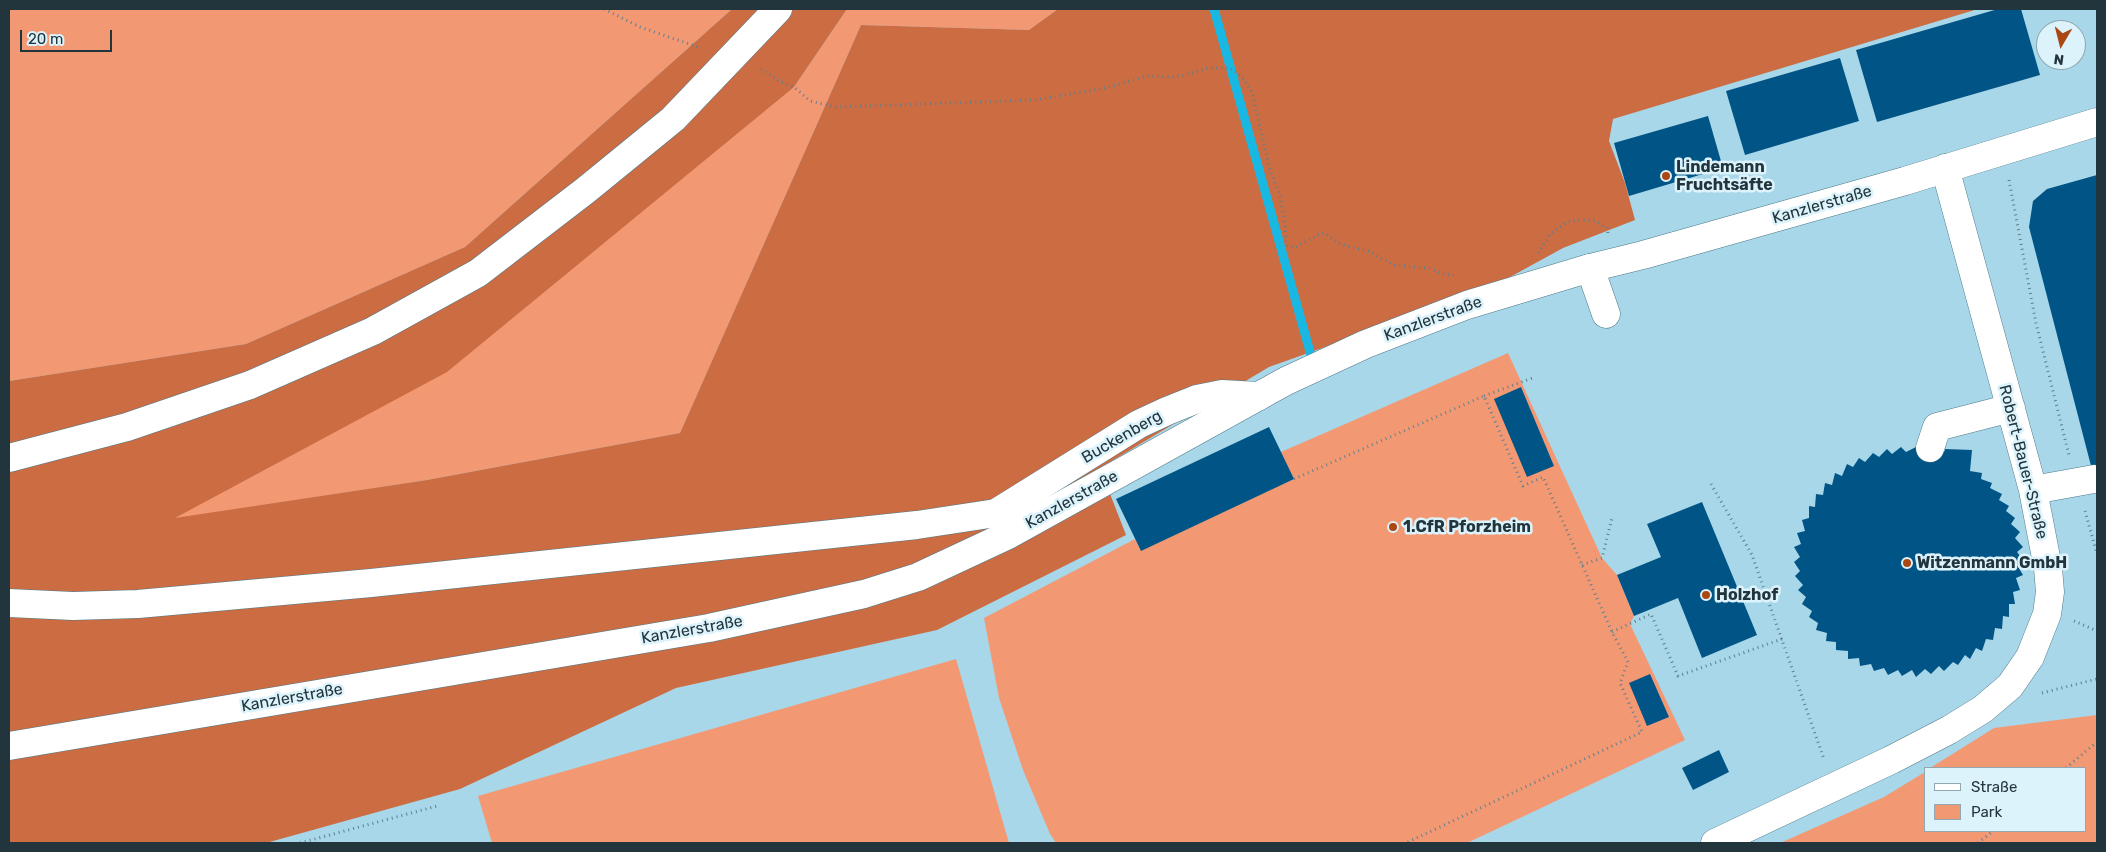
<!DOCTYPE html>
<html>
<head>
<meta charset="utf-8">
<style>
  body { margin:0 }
  #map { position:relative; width:2106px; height:852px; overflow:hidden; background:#a8d7e9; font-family:Rubik,sans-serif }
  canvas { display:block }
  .frame { position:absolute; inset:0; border:10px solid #22353c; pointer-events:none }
  .legend { position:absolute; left:1924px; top:767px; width:162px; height:65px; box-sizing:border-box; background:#dcf3fc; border:1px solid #92a7af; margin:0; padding:6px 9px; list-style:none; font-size:15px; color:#22353c }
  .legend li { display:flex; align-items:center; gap:10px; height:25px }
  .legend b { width:25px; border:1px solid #92a7af }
  .north { position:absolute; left:2036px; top:20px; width:50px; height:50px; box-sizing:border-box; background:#dcf3fc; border:1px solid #92a7af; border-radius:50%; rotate:188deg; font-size:14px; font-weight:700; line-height:20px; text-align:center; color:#22353c }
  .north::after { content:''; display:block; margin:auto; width:18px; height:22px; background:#ab4713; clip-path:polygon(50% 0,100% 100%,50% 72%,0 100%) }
  .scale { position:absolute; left:20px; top:30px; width:92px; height:22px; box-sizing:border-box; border:2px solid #22353c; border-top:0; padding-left:6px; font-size:15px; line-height:18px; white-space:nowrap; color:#22353c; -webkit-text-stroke:4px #dcf3fc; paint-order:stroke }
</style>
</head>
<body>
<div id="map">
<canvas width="2106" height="852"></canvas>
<div class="frame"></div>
<ul class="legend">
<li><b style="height:6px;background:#fff"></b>Straße</li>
<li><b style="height:14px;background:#f29974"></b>Park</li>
</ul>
<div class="north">N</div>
<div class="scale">20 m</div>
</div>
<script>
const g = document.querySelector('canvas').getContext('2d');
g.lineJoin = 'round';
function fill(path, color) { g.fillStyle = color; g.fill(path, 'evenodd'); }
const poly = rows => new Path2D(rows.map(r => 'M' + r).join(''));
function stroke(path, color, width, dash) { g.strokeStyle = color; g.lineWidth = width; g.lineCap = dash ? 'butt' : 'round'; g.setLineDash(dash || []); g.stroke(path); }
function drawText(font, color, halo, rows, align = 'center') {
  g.font = font + ' Rubik,sans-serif'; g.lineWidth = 5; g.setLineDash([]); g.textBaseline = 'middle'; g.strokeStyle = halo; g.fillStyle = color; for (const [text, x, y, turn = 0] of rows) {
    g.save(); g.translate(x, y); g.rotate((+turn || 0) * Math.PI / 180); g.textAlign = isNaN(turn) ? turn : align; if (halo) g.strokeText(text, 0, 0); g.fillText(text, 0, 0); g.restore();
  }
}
fill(poly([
  [9,9,732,9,465,247,246,344,9,381],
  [847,9,1058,9,1029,30,861,25,680,433,427,480,173,519,794,87],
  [1508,353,1602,558,1617,575,1634,616,1630,624,1685,740,1467,843,1056,843,1050,834,1023,770,999,698,984,618,1135,539,1141,550,1281,452],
  [956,659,1009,843,492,843,478,796],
  [2097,715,2097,843,1780,843,1884,797,1925,772,1925,831,2085,831,2085,768,1930,768,1994,728]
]), '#f29974');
fill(poly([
  [732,9,847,9,794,87,447,372,175,518,427,480,680,433,861,25,1029,30,1058,9,1978,9,1613,119,1609,141,1625,183,1635,220,1563,248,1490,288,1269,367,1100,468,1126,535,937,630,676,688,460,789,266,843,9,843,9,381,246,344,465,247]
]), '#cb6c43');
stroke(poly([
  [1214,9,1312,359]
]), '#19b8e3', 9);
fill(poly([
  [1998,9,2021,9,2040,75,1877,122,1856,50],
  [1840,58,1859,121,1745,155,1726,91],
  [1708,116,1723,168,1629,196,1614,143],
  [2097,175,2097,489,2029,227,2033,201,2047,189],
  [1521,387,1554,466,1527,477,1494,399],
  [1269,427,1294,479,1141,551,1116,499],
  [1901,447,1906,452,1916,447,1919,453,1933,455,1945,451,1945,449,1972,450,1970,471,1982,473,1981,479,1992,483,1990,488,2002,494,1999,500,2009,506,2006,511,2015,518,2011,524,2020,532,2015,538,2023,547,2017,552,2024,561,2017,565,2023,575,2016,578,2020,590,2013,592,2015,604,2009,604,2009,617,2003,616,2002,629,1995,628,1993,640,1986,639,1982,651,1976,648,1970,659,1965,655,1958,665,1953,662,1944,671,1939,666,1931,674,1925,669,1916,677,1912,670,1902,676,1898,670,1888,675,1884,668,1874,671,1871,664,1860,666,1859,658,1848,659,1848,651,1836,650,1836,642,1826,641,1827,633,1816,630,1818,623,1809,617,1812,611,1802,604,1806,597,1798,590,1803,585,1795,576,1800,571,1794,562,1800,557,1794,547,1801,544,1797,533,1805,531,1802,520,1809,518,1809,506,1815,507,1816,494,1823,495,1825,483,1832,485,1835,473,1842,476,1847,464,1853,467,1859,458,1865,462,1873,453,1879,457,1887,449,1892,454],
  [1702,502,1757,635,1702,658,1678,598,1634,616,1617,575,1661,557,1647,524],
  [1650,674,1669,717,1647,726,1629,683],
  [1719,750,1729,772,1693,790,1682,768]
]), '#005586');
const minor = poly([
  [1590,268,1606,314],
  [1930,448,1937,427,2011,408],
  [9,458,127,427,250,385,373,331,478,273,586,190,673,119,778,9],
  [2033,490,2094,479],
  [9,603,73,606,138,604,371,583,917,525,996,513,1139,424,1167,411,1197,399,1222,394,1259,396],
  [1715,843,1891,760,1949,730,1983,709,2010,686,2030,657,2047,614,2050,592,2048,568,2033,490,1945,168]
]);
const major = poly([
  [9,746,709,628,864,594,918,577,1008,535,1286,381,1366,344,1467,305,1590,268,1643,255,1905,181,2097,122]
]);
stroke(minor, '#4e7a8a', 29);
stroke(major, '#4e7a8a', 29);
stroke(poly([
  [604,9,640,27,701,48],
  [761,69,779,81,794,87,810,101,836,107,1035,100,1105,88,1147,76,1171,77,1182,76,1208,68,1230,68,1244,79,1252,93,1270,169,1280,196,1285,223,1286,245,1295,248,1321,233,1325,233,1340,244,1371,252,1393,265,1428,268,1444,274,1456,276],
  [2009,180,2036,323,2069,455],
  [1538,253,1551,233,1567,222,1579,220,1595,221,1607,227,1608,233],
  [1484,396,1535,377],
  [1294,479,1484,396,1523,486,1543,477,1612,632,1628,662,1620,683,1642,732,1406,843],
  [1711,484,1752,555,1824,759],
  [2085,511,2097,554],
  [1582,565,1602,558,1612,518],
  [2074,621,2097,631],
  [1612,632,1651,614,1678,676,1782,639],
  [2042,693,2097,679],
  [2066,768,2097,742],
  [300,843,437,806],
  [1978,843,1993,831]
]), '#607f8c', 3, [1, 4]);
stroke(minor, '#fff', 28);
stroke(major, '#fff', 28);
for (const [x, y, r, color] of [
  [1666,176,5,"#ab4713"],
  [1393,527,5,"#ab4713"],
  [1907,563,5,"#ab4713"],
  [1706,595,5,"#ab4713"]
]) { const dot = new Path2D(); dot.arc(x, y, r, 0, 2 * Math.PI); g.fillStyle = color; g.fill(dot); stroke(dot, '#dcf3fc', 2); }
drawText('bold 16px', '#22353c', '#dcf3fc', [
  ["Lindemann",1676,167],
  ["Fruchtsäfte",1676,185],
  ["1.CfR Pforzheim",1403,527],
  ["Witzenmann GmbH",1917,563],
  ["Holzhof",1716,595]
], 'left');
drawText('16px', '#22353c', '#dcf3fc', [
  ["Kanzlerstraße",1822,205,-16],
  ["Kanzlerstraße",1433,319,-20],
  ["Buckenberg",1122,437,-30],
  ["Robert-Bauer-Straße",2023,462,76],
  ["Kanzlerstraße",1072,500,-29],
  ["Kanzlerstraße",692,630,-10],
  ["Kanzlerstraße",292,698,-10]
]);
</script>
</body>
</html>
